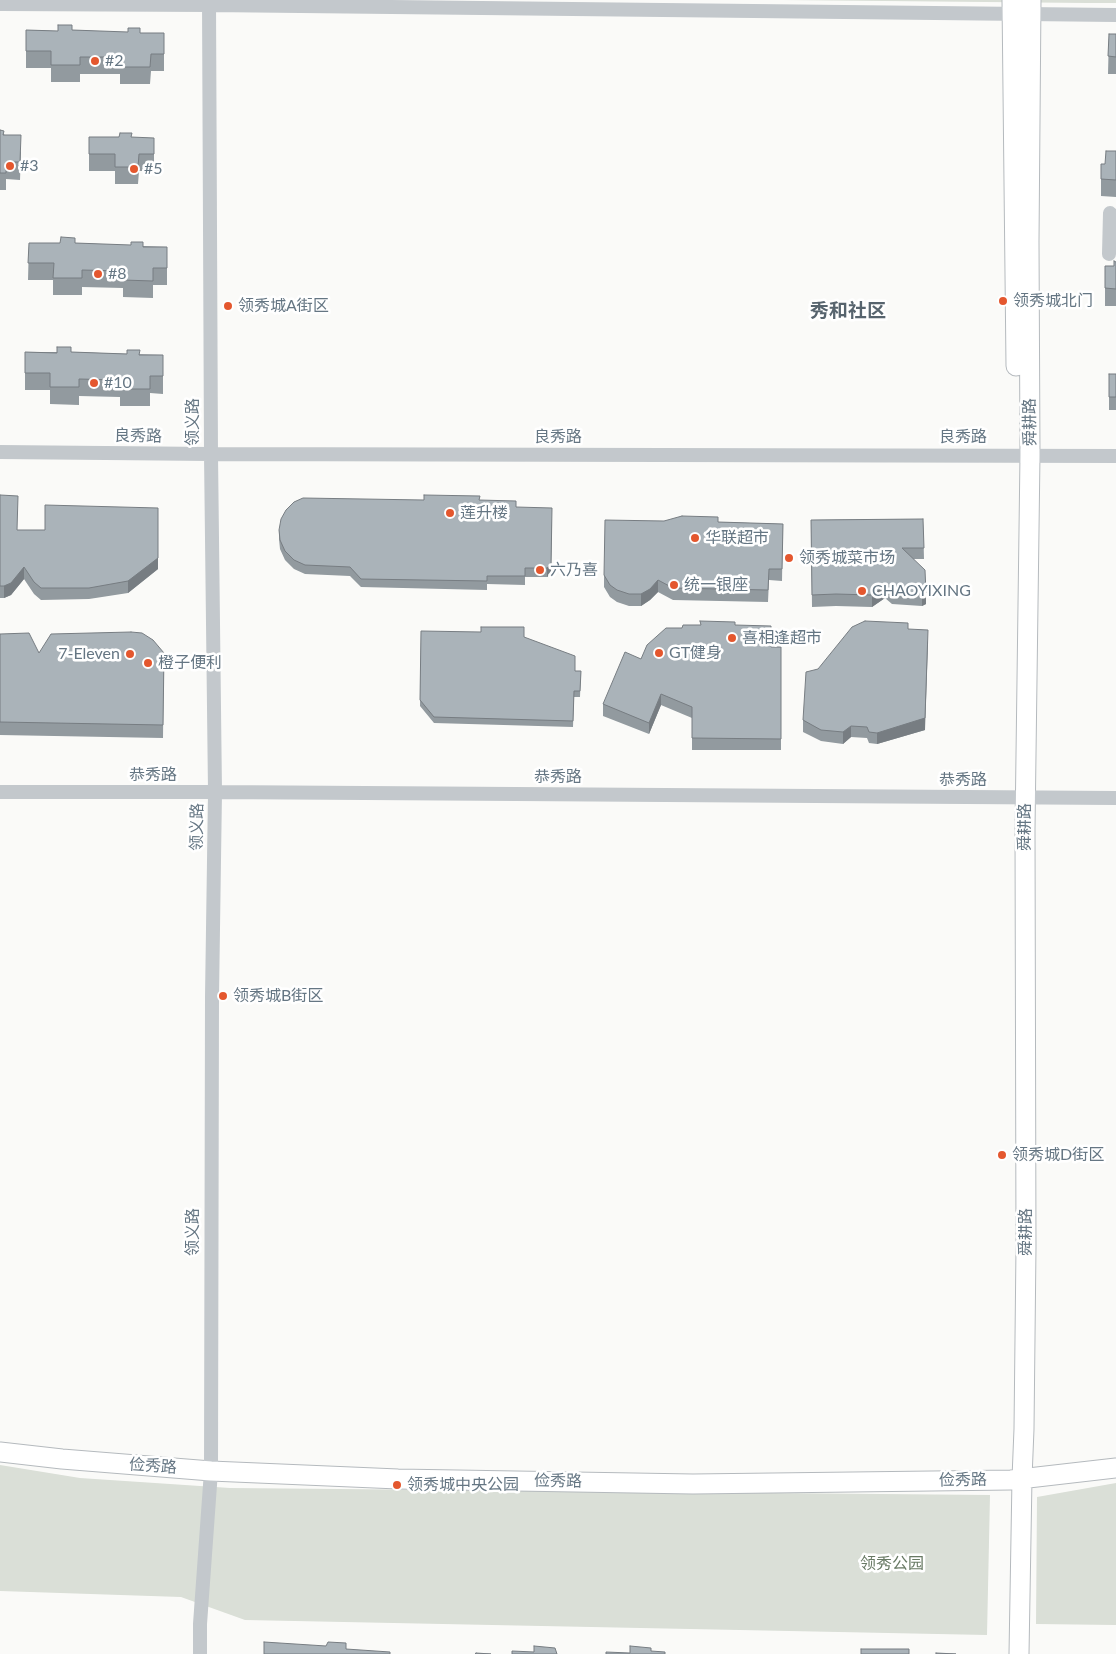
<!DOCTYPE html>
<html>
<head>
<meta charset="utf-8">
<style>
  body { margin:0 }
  canvas { display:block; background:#fafaf8 }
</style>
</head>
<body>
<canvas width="1116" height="1654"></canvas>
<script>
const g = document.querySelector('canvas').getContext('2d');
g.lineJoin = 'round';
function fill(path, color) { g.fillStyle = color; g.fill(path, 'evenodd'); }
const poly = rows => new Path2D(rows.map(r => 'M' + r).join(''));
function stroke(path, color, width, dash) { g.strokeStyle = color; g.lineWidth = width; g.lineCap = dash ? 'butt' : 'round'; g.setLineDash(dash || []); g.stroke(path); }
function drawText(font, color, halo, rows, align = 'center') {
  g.font = font + ' Lato,"Noto Sans SC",sans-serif'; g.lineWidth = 5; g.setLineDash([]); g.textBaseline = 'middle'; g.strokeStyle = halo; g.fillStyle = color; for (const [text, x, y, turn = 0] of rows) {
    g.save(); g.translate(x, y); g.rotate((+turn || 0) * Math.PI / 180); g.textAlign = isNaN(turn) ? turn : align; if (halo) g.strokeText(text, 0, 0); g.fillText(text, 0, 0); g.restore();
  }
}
fill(poly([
  [782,0,1116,0,1116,3,1087,3],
  [0,1465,80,1478,230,1488,990,1495,987,1635,245,1620,181,1597,0,1591],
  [1116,1483,1116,1625,1036,1624,1037,1497]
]), '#dadfd7');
const major = poly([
  [1012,0,1016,366],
  [0,1452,62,1459,211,1471,398,1479,693,1484,1011,1480,1116,1468],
  [1019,1654,1022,1478,1024,1429,1026,1247,1025,829,1030,455,1029,241,1031,0]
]);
stroke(major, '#b5babe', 21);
stroke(poly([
  [0,4,210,5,1116,15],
  [1109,254,1110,213],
  [0,452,211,454,1116,456],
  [0,792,215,792,1116,798],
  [200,1654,200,1624,211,1471,212,997,215,792,211,454,209,0]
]), '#c3c8cc', 14);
stroke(major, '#fff', 19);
fill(poly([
  [26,30,58,31,72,30,140,33,164,33,164,71,151,71,150,84,120,84,120,74,80,74,80,82,51,82,51,68,26,68],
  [1109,34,1116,34,1116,74,1108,74],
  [0,130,21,152,20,180,6,179,6,190,0,190],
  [89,137,154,138,154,171,139,171,138,184,115,184,115,171,89,171],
  [1116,151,1116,197,1101,196,1101,164,1105,164],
  [29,243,75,243,167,247,167,285,153,285,153,298,123,297,123,288,82,287,82,295,53,295,53,280,28,280],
  [1116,262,1116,306,1105,306,1105,288],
  [25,352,71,352,163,355,163,394,150,393,150,406,120,406,120,397,79,396,79,405,50,404,50,390,25,390],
  [1109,374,1116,374,1116,410,1109,410],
  [0,495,17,530,158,569,128,593,89,599,41,600,34,594,24,579,11,595,4,598,0,598],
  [479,500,516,507,551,574,547,577,525,577,525,585,487,584,487,590,361,587,350,576,305,574,294,569,285,560,280,549,279,539,279,530],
  [923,519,924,559,914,559,926,604,922,606,892,604,885,598,872,607,836,606,812,607,811,520],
  [718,522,783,524,782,581,769,580,768,602,673,600,658,592,650,600,641,606,629,606,617,602,610,597,604,587,604,575],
  [735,625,771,647,781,647,781,750,692,750,692,718,661,705,649,734,603,716,603,704,641,659,682,628],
  [908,629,925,730,877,744,869,743,867,738,851,737,843,744,821,741,803,732,803,720,818,669],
  [421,631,575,671,581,671,580,697,574,697,573,727,434,723,420,706],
  [0,634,39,653,164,653,163,738,0,735]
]), '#929a9f');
fill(poly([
  [552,517,551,574,547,577,547,568],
  [158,519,158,569,128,593,128,581],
  [24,567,24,579,11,595,4,598,4,586],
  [658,580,658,592,650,600,641,606,641,594],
  [885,586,885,598,872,607,872,595],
  [926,593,926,604,922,606,922,594],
  [928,641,925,730,877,744,877,733],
  [661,694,661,705,649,734,649,723],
  [851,726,851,737,843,744,843,732]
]), '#777d82');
const building = poly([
  [58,25,72,25,72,30,128,32,128,28,140,28,140,33,164,33,164,54,151,54,150,67,120,67,121,57,80,57,80,65,51,65,51,51,26,51,26,30,58,31,58,25],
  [1109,34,1116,34,1116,57,1108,56,1109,34],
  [0,130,4,131,3,135,21,135,20,162,6,162,6,173,0,173,0,130],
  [120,133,132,133,131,137,154,138,154,154,139,154,138,167,115,167,115,154,89,154,89,137,119,137,120,133],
  [1106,151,1116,151,1116,180,1101,179,1101,164,1105,164,1106,151],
  [61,237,75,238,75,243,131,245,131,242,143,242,143,247,167,247,167,268,153,268,153,281,123,280,123,271,82,270,82,278,53,278,54,263,28,263,29,243,60,243,61,237],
  [1114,261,1116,262,1116,289,1105,288,1105,266,1114,266,1114,261],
  [57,347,71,347,71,352,127,354,127,350,140,350,139,355,163,355,163,376,150,376,150,389,120,389,120,380,79,379,79,387,50,387,50,373,25,373,25,352,57,353,57,347],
  [1109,374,1116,374,1116,397,1109,397,1109,374],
  [0,495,18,496,17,530,45,530,45,505,158,508,158,558,128,581,89,588,41,588,34,582,24,567,11,583,4,586,0,586,0,495],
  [424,495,480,496,479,500,516,501,516,507,552,508,551,565,547,568,525,568,525,576,487,576,487,581,361,579,350,567,305,565,294,560,285,551,280,540,279,530,281,519,286,510,294,502,303,498,424,500,424,495],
  [682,516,718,517,718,522,783,524,782,569,769,569,768,590,673,588,658,580,650,589,641,594,629,594,617,590,610,585,604,575,605,520,664,521,682,516],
  [923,519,924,548,902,548,925,570,926,593,922,594,892,593,885,586,872,595,836,594,812,595,811,520,923,519],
  [700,621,735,622,735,625,771,626,771,647,781,647,781,739,692,738,692,707,661,694,649,723,603,704,625,652,641,659,647,645,666,628,682,628,683,625,701,625,700,621],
  [865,621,908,623,908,629,928,630,925,718,877,733,869,732,867,727,851,726,843,732,821,730,803,720,806,672,818,669,852,627,865,621],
  [481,627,524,627,524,637,575,656,575,671,581,671,580,691,574,691,573,721,434,717,420,700,421,631,481,632,481,627],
  [131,632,142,633,153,640,164,653,163,725,0,722,0,634,29,633,39,653,51,634,131,632],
  [264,1642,326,1646,328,1642,346,1643,346,1649,390,1652,390,1654,264,1654,264,1642],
  [534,1646,555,1648,557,1654,512,1654,512,1651,534,1652,534,1646],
  [630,1646,651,1648,651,1651,665,1652,665,1654,606,1654,606,1652,630,1653,630,1646],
  [861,1649,909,1649,909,1654,861,1654,861,1649],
  [476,1653,491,1654,475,1654,476,1653],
  [936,1653,956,1654,936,1654,936,1653]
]);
fill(building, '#aab3b9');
stroke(building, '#777d82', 1);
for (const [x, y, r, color] of [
  [95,61,5,"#e4572e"],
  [10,166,5,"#e4572e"],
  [134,169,5,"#e4572e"],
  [98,274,5,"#e4572e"],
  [1003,301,5,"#e4572e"],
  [228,306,5,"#e4572e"],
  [94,383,5,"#e4572e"],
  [450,513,5,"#e4572e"],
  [695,538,5,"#e4572e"],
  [789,558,5,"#e4572e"],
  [540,570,5,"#e4572e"],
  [674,585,5,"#e4572e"],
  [862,591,5,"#e4572e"],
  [732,638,5,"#e4572e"],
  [659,653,5,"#e4572e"],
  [130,654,5,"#e4572e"],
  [148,663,5,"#e4572e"],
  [223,996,5,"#e4572e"],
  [1002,1155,5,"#e4572e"],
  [397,1485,5,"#e4572e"]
]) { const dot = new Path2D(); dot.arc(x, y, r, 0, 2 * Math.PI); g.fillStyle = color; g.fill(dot); stroke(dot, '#fff', 2); }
drawText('16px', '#657683', '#fff', [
  ["#2",105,61],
  ["#3",20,166],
  ["#5",144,169],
  ["#8",108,274],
  ["领秀城北门",1013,301],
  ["领秀城A街区",238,306],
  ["#10",104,383],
  ["莲升楼",460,513],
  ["华联超市",705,538],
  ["领秀城菜市场",799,558],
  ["六乃喜",550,570],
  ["统一银座",684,585],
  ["CHAOYIXING",872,591],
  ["喜相逢超市",742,638],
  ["GT健身",669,653],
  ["7-Eleven",120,654,"right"],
  ["橙子便利",158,663],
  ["领秀城B街区",233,996],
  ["领秀城D街区",1012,1155],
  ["领秀城中央公园",407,1485]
], 'left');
drawText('16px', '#657683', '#fff', [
  ["领义路",193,422,-90],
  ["舜耕路",1030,422,-91],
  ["良秀路",138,436,1],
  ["良秀路",558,437],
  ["良秀路",963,437],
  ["恭秀路",153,775],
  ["恭秀路",558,777],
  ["恭秀路",963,780],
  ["领义路",197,827,-89],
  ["舜耕路",1025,827,-90],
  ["领义路",193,1232,-90],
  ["舜耕路",1026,1232,-90],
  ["俭秀路",153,1466,4],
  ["俭秀路",963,1480,-1],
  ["俭秀路",558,1481,1]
]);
drawText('16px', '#687a64', '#fff', [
  ["领秀公园",892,1564]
]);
drawText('bold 19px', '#57646e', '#fff', [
  ["秀和社区",848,311]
]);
</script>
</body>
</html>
